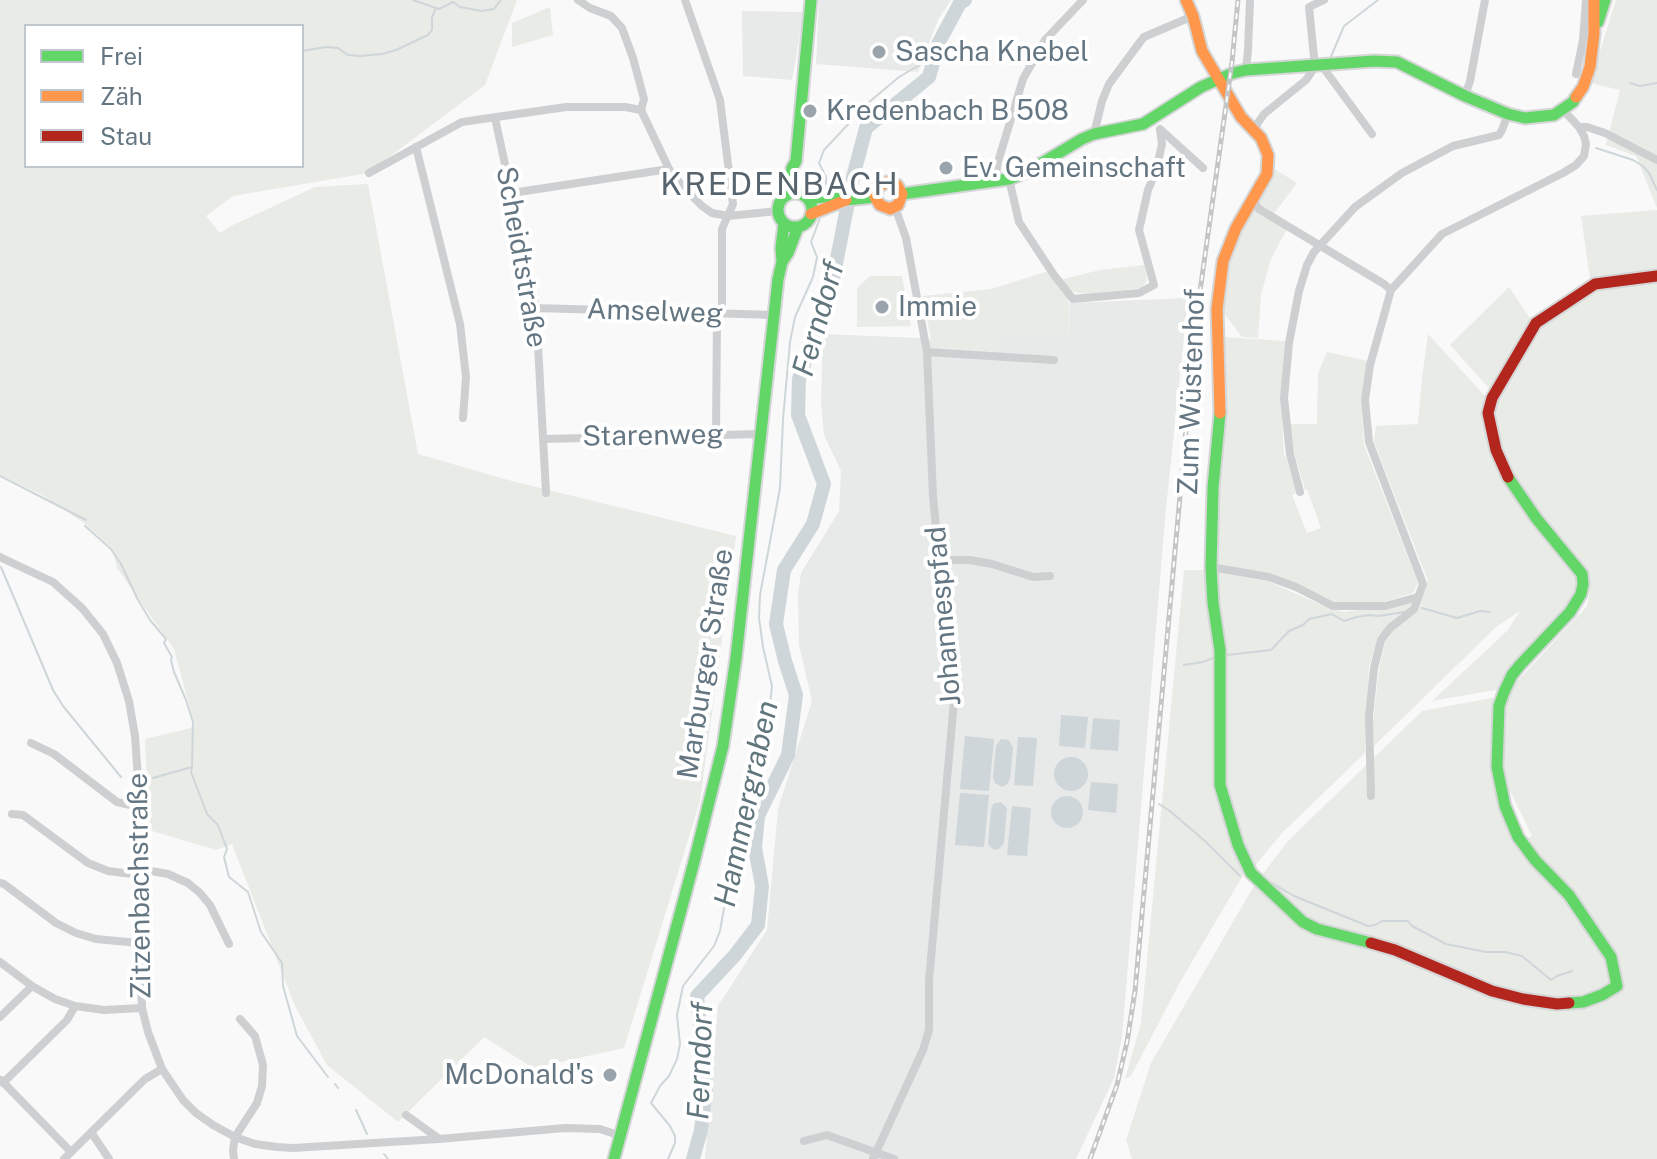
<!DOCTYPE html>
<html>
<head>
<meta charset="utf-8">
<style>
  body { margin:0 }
  #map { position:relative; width:1657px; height:1159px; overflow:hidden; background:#f9f9f9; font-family:"Public Sans",sans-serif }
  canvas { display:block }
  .legend { position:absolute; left:24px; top:24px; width:280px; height:144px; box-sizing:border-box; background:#fff; border:2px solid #c1c8cd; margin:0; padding:10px 14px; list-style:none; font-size:24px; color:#657683 }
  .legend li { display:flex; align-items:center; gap:16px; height:40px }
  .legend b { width:40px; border:2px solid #c1c8cd }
</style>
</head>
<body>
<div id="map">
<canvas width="1657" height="1159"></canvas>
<ul class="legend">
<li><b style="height:10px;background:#63d668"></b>Frei</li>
<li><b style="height:10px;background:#ff974d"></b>Zäh</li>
<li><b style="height:10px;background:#b3261e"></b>Stau</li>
</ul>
</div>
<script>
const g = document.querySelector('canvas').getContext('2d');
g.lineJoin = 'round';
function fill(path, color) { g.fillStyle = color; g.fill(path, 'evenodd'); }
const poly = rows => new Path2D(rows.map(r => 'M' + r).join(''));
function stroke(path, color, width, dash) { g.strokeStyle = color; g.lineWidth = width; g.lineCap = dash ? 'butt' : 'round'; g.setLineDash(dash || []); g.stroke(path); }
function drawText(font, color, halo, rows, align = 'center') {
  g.font = font + ' "Public Sans",sans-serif'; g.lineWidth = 8; g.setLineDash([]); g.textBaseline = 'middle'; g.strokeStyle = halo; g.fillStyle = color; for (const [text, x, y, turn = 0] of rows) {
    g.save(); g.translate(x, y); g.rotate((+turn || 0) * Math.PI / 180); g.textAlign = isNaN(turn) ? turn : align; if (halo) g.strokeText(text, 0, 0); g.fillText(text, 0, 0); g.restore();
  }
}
fill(poly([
  [819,0,951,0,938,20,918,72,816,64],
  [742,11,804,12,792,80,743,76],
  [1188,298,1165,519,1122,1037,1114,1078,1076,1159,705,1159,718,1006,767,930,778,809,812,701,799,645,798,594,801,573,839,511,841,471,824,435,821,404,823,334,920,338,931,340,937,345,944,348,1000,352,1001,333,1070,337,1069,303]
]), '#e8e9e9');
fill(poly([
  [0,0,517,0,485,85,368,173,233,196,206,216,220,233,231,226,315,187,368,184,418,454,508,480,736,536,700,801,624,1048,533,1068,484,1037,398,1122,327,1065,295,1006,232,844,216,850,149,830,145,739,195,727,174,649,117,568,112,548,84,523,42,495,0,475],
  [26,26,302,26,302,166,26,166],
  [1616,0,1657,0,1657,208,1636,156,1606,145,1620,90,1590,83],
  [550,7,553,35,512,47,512,23],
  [1273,168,1297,183,1273,215,1257,204,1272,177],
  [1252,206,1288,227,1271,259,1261,294,1258,338,1242,337,1220,308,1225,262],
  [1657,210,1657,1159,1132,1159,1126,1140,1151,1063,1255,884,1270,889,1262,875,1288,841,1422,711,1497,697,1490,772,1524,840,1532,836,1500,770,1504,705,1512,687,1587,606,1590,593,1579,595,1501,689,1432,701,1508,630,1520,611,1496,627,1374,746,1373,723,1379,669,1385,642,1391,635,1379,635,1369,667,1365,753,1282,833,1253,868,1224,785,1226,646,1216,572,1267,581,1324,606,1343,612,1419,602,1428,581,1374,442,1376,426,1418,424,1422,378,1428,334,1487,398,1498,465,1507,459,1492,416,1497,397,1450,345,1509,287,1537,329,1592,292,1581,216],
  [1145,265,1147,281,1141,288,1086,294,1074,292,1067,287,1063,279,1100,270],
  [1049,271,1068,296,1070,338,1002,333,1000,352,944,348,937,345,931,340,923,296,991,289],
  [870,276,902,276,911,326,857,327,857,288],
  [1224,337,1285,341,1281,398,1284,454,1287,459,1296,493,1292,495,1307,533,1321,528,1307,489,1305,490,1294,452,1290,424,1317,424,1318,373,1327,352,1368,361,1361,399,1364,445,1418,583,1413,593,1383,602,1333,602,1297,584,1269,573,1216,564,1225,383],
  [1184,570,1206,570,1216,651,1216,788,1245,872,1180,982,1131,1076,1125,1079,1141,1023]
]), '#e8ebe6');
fill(poly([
  [1061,715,1088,717,1085,748,1059,746],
  [1093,718,1120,720,1118,751,1090,749],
  [965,736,994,739,989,791,960,789],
  [1018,737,1037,738,1033,786,1014,785],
  [1001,739,1009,740,1013,748,1010,779,1007,784,1002,787,995,783,993,778,996,746],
  '1054 774a17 17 0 1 1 34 0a17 17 0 1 1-34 0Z',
  [1091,782,1118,784,1116,813,1088,810],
  [960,793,989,795,984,847,955,845],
  '1051 812a16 16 0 1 1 32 0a16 16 0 1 1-32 0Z',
  [1001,802,1007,808,1004,843,999,849,994,850,988,844,991,810,993,804],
  [1012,806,1031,808,1027,856,1007,855]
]), '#ced6d9');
stroke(poly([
  [413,0,439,9,453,2,460,7,482,11,494,9,501,0],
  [302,51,326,47,338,48,348,55,360,56,382,54,396,50,428,35,432,30,432,17,436,8],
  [1330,59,1344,26,1378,0],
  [1630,83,1640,86,1657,83],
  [1596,148,1633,160,1643,166,1649,173,1657,190],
  [826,191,826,177,819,163,824,150,868,103,899,77,935,56],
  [0,476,86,520],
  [85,526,111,549,121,564,137,598,150,620,166,639,164,643,172,657,171,660,174,672,186,700,193,722,192,765],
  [1,567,53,690,63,706,121,777],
  [1422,608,1457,618,1480,611,1490,612],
  [1227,655,1271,650,1289,631,1303,625,1309,619,1318,617,1332,614,1344,621,1357,617,1369,615,1379,616,1404,612],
  [1184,665,1203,662,1213,658],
  [153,778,192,767,191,772,207,814,218,825,227,849,224,857,229,877,248,892,261,932,282,963,283,986,297,1036,328,1077],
  [1159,804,1170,811,1206,842,1240,876],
  [1265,879,1294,896,1368,926,1375,925,1382,921,1408,921,1412,926,1446,944,1486,952,1505,952,1522,956,1551,980,1557,976,1572,971],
  [335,1084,338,1088],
  [356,1110,367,1134],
  [384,1154,388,1159],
  [668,1159,675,1143,675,1136,670,1126,651,1103,660,1086,669,1076,677,1059,680,1044,677,1015,683,986,714,946,720,931,737,835,750,780,760,758,768,724,772,686,763,647,759,618,760,595,780,488,783,419,790,342,795,317,813,277,817,257,811,242,822,213]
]), '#ced6d9', 2);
stroke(poly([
  [693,1159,701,1130,706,1088,697,996,735,955,758,925,762,886,755,848,758,816,788,755,796,695,785,661,776,624,784,570,813,524,824,484,798,415,799,379,833,279,853,177,866,128,929,77,939,42,960,3,965,0]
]), '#ced6d9', 14);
const fast = poly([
  [1598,22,1605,0],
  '778 210a17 17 0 1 1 34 0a17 17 0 1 1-34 0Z',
  [788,194,792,168,796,161,811,0],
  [902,194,1009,179,1027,172,1082,139,1094,134,1143,124,1201,87,1233,73,1246,70,1374,61,1397,62,1465,96,1508,114,1525,118,1554,115,1573,102,1576,97],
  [808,199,832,196,846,200,875,197],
  [782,262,788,253,798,227],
  [1220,413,1213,488,1211,567,1213,603,1220,650,1220,785,1238,845,1251,873,1303,922,1317,929,1371,943],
  [1508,477,1536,518,1582,574,1583,584,1581,594,1570,612,1520,665,1512,675,1504,692,1499,706,1497,767,1505,806,1518,837,1535,860,1569,895,1611,957,1617,986,1602,995,1583,1002,1569,1003],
  [614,1159,694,862,723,746,736,658,778,279,782,262,781,248,784,223]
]);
const slow = poly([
  [1186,0,1193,16,1202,51,1241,117,1261,138,1268,155,1267,174,1236,228,1223,261,1217,309,1220,413],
  [1576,97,1583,87,1590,67,1594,34,1594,0],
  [875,197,878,187,887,182,897,185,902,194],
  [875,197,880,205,890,209,898,205,902,194],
  [811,214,846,200]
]);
const jam = poly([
  [1508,477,1496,450,1488,413,1492,398,1536,323,1595,284,1657,276],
  [1371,943,1395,950,1492,991,1523,999,1557,1004,1569,1003]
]);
stroke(fast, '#d5d6d7', 15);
stroke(slow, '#d5d6d7', 15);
stroke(jam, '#d5d6d7', 15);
stroke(poly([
  [578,0,590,8,611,16,622,28,633,58,644,99,641,110],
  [685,0,720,100,733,204,722,229,722,305,717,314,716,435],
  [1322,66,1372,134],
  [1246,70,1248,50,1250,0],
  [1576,74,1583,40,1586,0],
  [1465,96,1470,81,1485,0],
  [641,110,669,169,682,186,702,206,712,213,728,216,778,211],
  [495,118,536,308,546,493],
  [1579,127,1587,127,1605,133,1657,160],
  [1160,129,1203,168],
  [1253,130,1264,114,1306,80,1315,67,1309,7,1324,0],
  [1094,134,1102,101,1109,84,1140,42,1144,37,1193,16],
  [416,147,460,324,466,377,463,418],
  [369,173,462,122,566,107,625,107,641,110],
  [1009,179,1019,222,1054,275,1073,299,1139,293,1154,285,1139,230,1148,190,1156,171,1162,144,1160,130],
  [995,182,998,162,1023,79,1045,40,1083,0],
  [512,193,669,169],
  [1253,201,1259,209,1384,284,1391,290],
  [536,308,775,315],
  [927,352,1054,360],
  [544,439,761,434],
  [1300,492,1290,454,1284,398,1289,343,1299,291,1307,265,1314,252,1355,207,1402,173,1453,146,1499,135,1502,130,1508,114],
  [0,557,53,582,82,608,103,634,117,663,129,701,135,736,139,792,139,943,142,1008,148,1032,162,1069,183,1100,196,1113,213,1125,235,1137,255,1144,277,1147,293,1148,439,1139,565,1128,600,1129,621,1136],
  [939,560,970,560,992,564,1033,577,1050,576],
  [1211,567,1269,577,1296,587,1333,606,1385,606,1418,597],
  [31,743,54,754,117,802,139,807],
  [1371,796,1369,717,1374,668,1381,640,1390,628,1414,609,1423,584,1369,442,1365,400,1370,365,1391,290,1442,234,1563,173,1576,165,1584,156,1586,144,1584,136,1579,127,1563,110],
  [12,814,23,815,88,863,108,871,140,875],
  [140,869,168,874,188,883,200,893,210,905,229,944],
  [0,883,4,884,56,923,76,933,96,939,139,943],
  [0,962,32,986,55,999,75,1006,104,1010,142,1008],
  [0,1017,32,986],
  [1,1080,71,1152],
  [3,1083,67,1020,75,1006],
  [406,1115,438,1138],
  [91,1132,109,1159],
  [804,1141,827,1135,894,1159],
  [64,1159,145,1079,162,1069],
  [234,1159,233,1150,235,1137,257,1103,262,1086,263,1065,255,1036,240,1019],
  [873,1159,923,1050,929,1030,929,981,955,690,939,560,933,496,927,352,906,238,895,207]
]), '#cecfd0', 8);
stroke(fast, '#63d668', 11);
stroke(slow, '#ff974d', 11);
stroke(jam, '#b3261e', 11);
const rail = poly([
  [1090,1159,1117,1085,1127,1042,1135,991,1196,320,1232,62,1238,0]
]);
stroke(rail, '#c3c5c6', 5);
stroke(rail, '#fff', 2, [6]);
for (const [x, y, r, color] of [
  [879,52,8,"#99a4ac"],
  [810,111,8,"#99a4ac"],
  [946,168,8,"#99a4ac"],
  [882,307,8,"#99a4ac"],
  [610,1075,8,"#99a4ac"]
]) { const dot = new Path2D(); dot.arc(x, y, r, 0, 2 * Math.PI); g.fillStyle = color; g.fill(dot); stroke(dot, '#fff', 3); }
drawText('28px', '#657683', '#fff', [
  ["Sascha Knebel",895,52],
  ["Kredenbach B 508",826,111],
  ["Ev. Gemeinschaft",962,168],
  ["Immie",898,307],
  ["McDonald's",594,1075,"right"]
], 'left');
drawText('28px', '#657683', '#fff', [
  ["Scheidtstraße",521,257,80],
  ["Amselweg",655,312,2],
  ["Zum Wüstenhof",1192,392,-88],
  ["Starenweg",653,436,-1],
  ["Johannespfad",944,616,-95],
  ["Marburger Straße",706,664,-81],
  ["Zitzenbachstraße",140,886,-91]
]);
drawText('italic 30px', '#60757c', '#fff', [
  ["Ferndorf",819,319,-74],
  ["Hammergraben",747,804,-78],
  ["Ferndorf",701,1061,-88]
]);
g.letterSpacing = '2px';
drawText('32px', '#57646e', '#fff', [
  ["KREDENBACH",780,185]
]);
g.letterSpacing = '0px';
</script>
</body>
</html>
